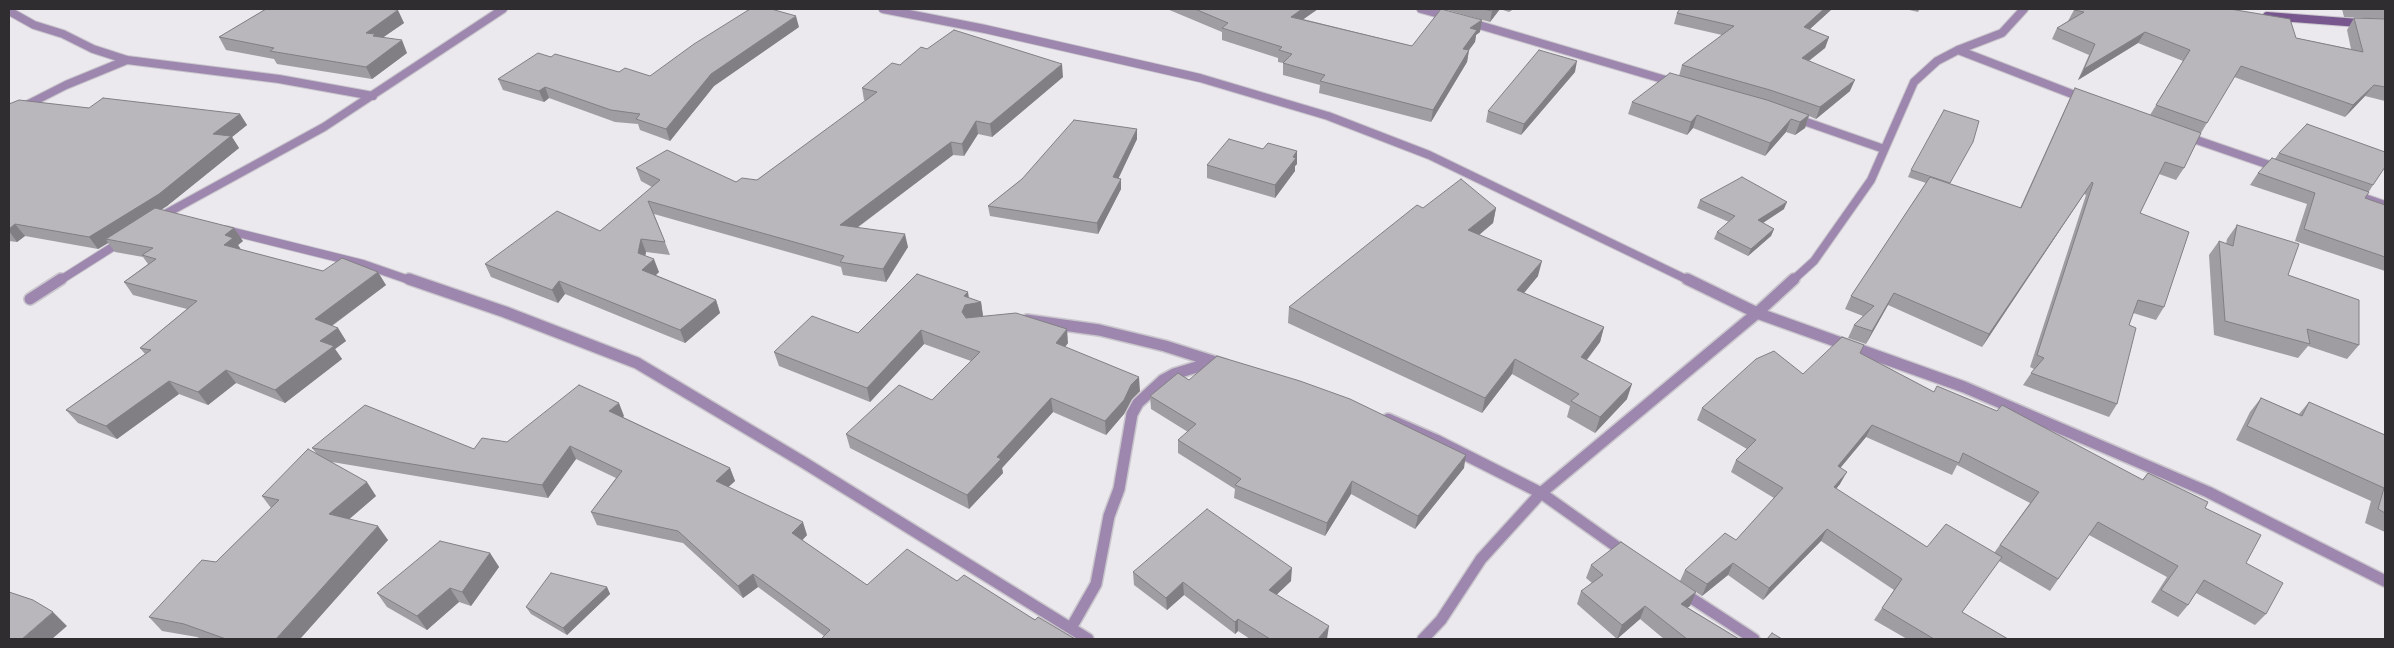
<!DOCTYPE html>
<html>
<head>
<meta charset="utf-8">
<style>
  body { margin:0 }
  #map { position:relative; width:2394px; height:648px; overflow:hidden; background:#ebe8ee; font-family:Helvetica,sans-serif }
  canvas { display:block }
  .frame { position:absolute; inset:0; border:10px solid #2f2d30; pointer-events:none }
</style>
</head>
<body>
<div id="map">
<canvas width="2394" height="648"></canvas>
<div class="frame"></div>
</div>
<script>
const g = document.querySelector('canvas').getContext('2d');
g.lineJoin = 'round';
const poly = rows => new Path2D(rows.map(r => 'M' + r).join(''));
function stroke(path, color, width, dash) { g.strokeStyle = color; g.lineWidth = width; g.lineCap = dash ? 'butt' : 'round'; g.setLineDash(dash || []); g.stroke(path); }
function fill(path, color) { g.fillStyle = color; g.fill(path, 'evenodd'); }
const streetFar1 = poly([
  [883,9,985,29,1200,78,1328,116,1429,155,1690,281],
  [1421,9,1450,17],
  [9,11,34,25,63,34,93,49,127,60,279,79,373,96],
  [1469,22,1676,83],
  [1958,50,2085,99],
  [9,114,66,85,127,60],
  [1795,118,1884,149],
  [2185,136,2278,168],
  [2353,194,2385,205],
  [158,218,324,127,503,9],
  [226,230,363,264,412,281],
  [59,281,122,241],
  [1792,281,1814,261,1871,180,1914,82,1937,61,1958,50,2002,33,2024,9]
]);
const street = poly([
  [409,279,505,312,637,363,803,462,1088,639],
  [1687,279,1757,313,1964,387,2208,492,2385,581],
  [30,299,61,279],
  [1027,320,1099,330,1165,346,1225,365],
  [1388,419,1436,440,1541,493,1627,554],
  [1682,592,1754,639],
  [1071,628,1096,584,1109,516,1119,489,1132,414,1138,403,1163,380,1174,374,1213,362],
  [1423,639,1441,620,1481,559,1541,493,1757,313,1794,279]
]);
const secondary = poly([
  [2267,16,2385,25]
]);
stroke(streetFar1, '#c9c6cc', 10);
stroke(street, '#c9c6cc', 14);
stroke(secondary, '#c9c6cc', 10);
stroke(streetFar1, '#9d87ae', 8);
stroke(street, '#9d87ae', 11);
stroke(secondary, '#78578f', 8);
fill(poly([
  [266,9,394,9,404,23,383,37,407,53,372,79,277,64,274,59,226,50,219,37],
  [1167,9,1318,9,1303,19,1412,46,1480,32,1476,35,1475,42,1469,50,1467,62,1431,122,1319,93,1320,85,1283,75,1283,63,1278,62,1278,58,1222,40,1222,32],
  [1447,9,1500,9,1490,22,1447,10],
  [1500,9,1514,9,1509,12],
  [1680,9,1832,9,1810,29,1829,37,1825,48,1809,61,1850,91,1816,119,1809,116,1805,128,1795,135,1786,132,1765,156,1693,128,1687,135,1628,114,1632,102,1679,76,1682,65,1722,35,1674,24,1677,13],
  [1905,9,1920,9,1918,12],
  [2342,9,2385,9,2385,19,2344,17],
  [2074,10,2296,38,2351,49,2347,30,2354,18,2385,19,2385,101,2365,96,2345,117,2234,77,2201,133,2184,168,2176,180,2159,174,2140,213,2164,307,2156,320,2133,313,2129,325,2117,404,2109,417,2023,385,2034,369,2030,367,2086,195,2084,194,1982,347,1888,305,1866,344,1848,338,1854,325,1863,316,1845,309,1851,296,1926,183,1908,177,1911,170,2020,208,2069,100,2075,88,2150,115,2183,61,2138,43,2078,80,2089,55,2052,39,2057,28,2068,21],
  [799,27,714,86,670,141,640,130,638,124,615,122,549,98,544,102,503,90,498,79,619,72,650,76],
  [927,49,1063,77,992,137,978,134,964,156,953,155,857,228,908,247,886,282,843,275,841,267,654,214,670,255,646,252,645,256,659,272,656,275,716,300,720,313,685,343,565,294,558,303,491,277,485,264,600,231,652,187,641,181,636,168,736,182,757,180,866,101,864,100,862,88],
  [1575,72,1521,135,1486,122,1488,111],
  [9,104,89,108,240,114,247,125,232,137,239,148,167,206,161,210,243,241,238,245,241,250,323,271,386,285,332,326,338,328,346,341,335,349,342,359,285,403,236,383,208,405,179,394,117,439,78,423,66,410,145,354,140,348,187,309,133,295,124,282,148,264,143,257,115,252,108,243,98,249,25,236,17,242,9,241],
  [1137,129,1137,139,1118,178,1121,189,1098,234,990,216,988,206,1022,179],
  [1263,149,1297,151,1297,164,1295,166,1295,171,1275,198,1207,178,1207,165],
  [2279,153,2373,185,2365,198,2385,205,2385,271,2295,241,2307,204,2250,185,2258,173,2275,159],
  [1700,200,1784,209,1763,223,1774,229,1771,236,1748,256,1714,239,1717,232,1729,222,1697,208],
  [1423,208,1496,208,1493,223,1479,235,1538,276,1524,293,1604,327,1600,342,1587,360,1627,399,1595,433,1567,417,1570,406,1512,374,1482,413,1288,323,1289,307],
  [2237,225,2288,275,2359,345,2347,359,2308,346,2298,358,2214,335,2209,255,2219,241,2226,244,2227,239],
  [969,298,981,302,983,316,1068,343,1065,347,1140,391,1132,399,1124,414,1106,435,1053,412,1002,468,1003,473,969,509,850,448,846,434,932,400,971,361,924,344,870,402,779,366,774,352,858,333],
  [1864,345,1860,353,1934,392,2142,480,2148,473,2205,508,2246,563,2266,614,2255,625,2196,593,2188,605,2178,617,2151,602,2167,577,2089,535,2050,591,1999,561,1962,612,2008,639,1907,639,1874,620,1894,590,1821,541,1763,600,1728,575,1702,596,1681,582,1690,606,1687,607,1739,639,1664,639,1640,619,1617,639,1577,604,1581,591,1592,583,1586,578,1591,565,1680,581,1685,570,1736,540,1774,498,1731,472,1736,460,1747,449,1697,420,1702,408,1803,374],
  [1866,437,1952,475,1957,465,2030,503,1994,553,1927,547,1836,489,1840,484,1840,468],
  [1189,380,1464,468,1415,529,1351,494,1325,536,1234,498,1235,489,1178,453,1178,440,1188,432,1151,409,1150,396],
  [2261,398,2299,414,2309,402,2385,435,2385,532,2365,523,2371,501,2236,440,2250,412],
  [624,416,623,417,730,468,735,481,728,487,807,535,802,540,867,585,957,581,1075,639,824,636,758,587,743,598,683,543,597,525,591,512,616,478,576,459,548,498,332,462,376,496,349,519,388,540,300,639,201,639,197,637,162,631,149,617,216,562,271,508,262,496,316,453,312,448,474,449,507,442],
  [490,553,499,567,471,606,459,602,427,630,387,607,377,593],
  [1133,572,1291,581,1276,595,1327,639,1250,639,1238,631,1235,634,1184,595,1167,610,1134,585],
  [607,587,610,594,567,635,531,614,526,607]
]), '#9f9da2');
fill(poly([
  [1302,9,1318,9,1291,28,1291,17],
  [1494,9,1500,9,1490,22,1492,11],
  [1824,9,1832,9,1800,38,1804,27],
  [398,10,404,23,378,41,366,33],
  [796,16,799,27,714,86,670,141,666,129,711,74],
  [1482,20,1480,32,1476,35,1475,42,1461,61,1463,49,1470,28],
  [2145,32,2138,43,2078,80,2084,69],
  [1829,37,1825,48,1798,69,1802,58],
  [402,40,407,53,372,79,366,67],
  [1469,50,1467,62,1431,122,1433,110],
  [1577,61,1575,72,1521,135,1524,124],
  [1062,64,1063,77,992,137,990,124],
  [1855,80,1850,91,1816,119,1820,107],
  [2374,85,2365,96,2345,117,2353,105],
  [545,87,549,98,544,102,539,91],
  [240,114,247,125,232,137,239,148,167,206,112,240,106,239,108,243,98,249,89,237,213,134],
  [1697,115,1693,128,1687,135,1691,122],
  [1809,115,1805,128,1795,135,1800,122],
  [1791,119,1786,132,1765,156,1770,143],
  [976,121,978,134,964,156,962,144],
  [1137,129,1137,139,1114,188,1113,177],
  [951,142,953,155,843,238,840,225],
  [1297,151,1297,164,1295,166,1295,171,1275,198,1275,185,1293,157],
  [1121,179,1121,189,1098,234,1097,223],
  [2092,182,1982,347,1989,334],
  [1787,202,1784,209,1755,228,1758,220],
  [1496,208,1493,223,1466,246,1468,230],
  [15,224,25,236,17,242,9,231,9,229],
  [234,228,243,241,238,245,242,251,224,245,225,235],
  [1774,229,1771,236,1748,256,1751,249],
  [905,234,908,247,886,282,883,269],
  [641,239,646,252,643,266,638,253],
  [654,259,659,272,647,283,642,270],
  [1542,261,1538,276,1514,305,1517,290],
  [378,272,386,285,323,332,315,319],
  [559,281,565,294,558,303,552,290],
  [968,292,970,304,981,302,983,316,967,319,962,312,964,296],
  [1894,293,1888,305,1866,344,1872,331],
  [716,300,720,313,685,343,680,330],
  [1604,327,1600,342,1577,372,1581,357],
  [338,328,346,341,335,349,342,359,285,403,275,390,320,341],
  [1067,329,1068,343,1057,357,1056,343],
  [921,330,924,344,870,402,867,388],
  [1515,359,1512,374,1482,413,1485,398],
  [226,370,236,383,208,405,198,392],
  [1139,377,1140,391,1132,399,1124,414,1106,435,1105,421,1131,385],
  [169,381,179,394,117,439,106,426],
  [1632,384,1627,399,1595,433,1600,417],
  [1051,398,1053,412,1002,468,1003,473,969,509,967,495,997,457],
  [619,403,624,416,615,424,609,411],
  [1872,425,1866,437,1832,478,1838,466],
  [570,446,576,459,548,498,542,485],
  [1466,455,1464,468,1415,529,1418,516],
  [730,468,735,481,721,494,716,481],
  [1847,472,1840,484,1827,499,1834,487],
  [1352,481,1351,494,1325,536,1327,523],
  [367,482,376,496,339,528,329,514],
  [803,522,807,535,797,546,792,533],
  [378,526,388,540,300,639,276,639],
  [1827,529,1821,541,1763,600,1769,588],
  [490,553,499,567,471,606,462,592],
  [1733,563,1728,575,1702,596,1707,584],
  [1292,568,1291,581,1268,603,1269,590],
  [753,574,758,587,743,598,738,586],
  [1183,582,1184,595,1167,610,1166,598],
  [607,587,610,594,567,635,563,628],
  [450,588,459,602,427,630,417,616],
  [1696,592,1690,606,1675,617,1681,604],
  [1645,606,1640,619,1617,639,1622,625],
  [53,612,67,626,52,639,22,639],
  [1238,619,1238,631,1235,634,1235,622],
  [1329,626,1327,639,1318,639]
]), '#827f84');
const building = poly([
  [266,9,387,9,398,10,366,33,375,34,373,36,402,40,366,67,270,51,274,48,219,37,266,9],
  [750,9,771,9,796,16,711,74,666,129,636,119,640,114,611,110,545,87,539,91,498,79,538,53,551,57,555,54,619,72,625,68,650,76,694,44,750,9],
  [1195,9,1302,9,1291,17,1412,46,1441,9,1482,20,1470,28,1477,30,1463,49,1469,50,1433,110,1320,81,1325,75,1283,63,1292,54,1279,50,1282,47,1222,28,1228,23,1195,9],
  [1483,9,1494,9,1492,11,1483,9],
  [1680,9,1824,9,1804,27,1829,37,1802,58,1855,80,1820,107,1770,90,1682,65,1734,26,1677,13,1680,9],
  [2075,9,2230,9,2290,19,2296,38,2363,52,2354,18,2385,19,2385,87,2374,85,2353,105,2241,66,2207,123,2156,105,2190,50,2145,32,2084,69,2095,44,2057,28,2084,12,2074,10,2075,9],
  [954,30,1062,64,990,124,976,121,962,144,951,142,840,225,905,234,883,269,840,262,844,256,648,201,665,242,641,239,638,253,654,259,642,270,716,300,680,330,559,281,552,290,485,264,557,211,600,231,660,180,636,168,667,150,736,182,742,178,757,180,877,92,862,88,892,63,900,65,921,47,927,49,954,30],
  [1539,50,1577,61,1524,124,1488,111,1539,50],
  [1670,73,1767,100,1809,115,1800,122,1791,119,1770,143,1697,115,1691,122,1632,102,1670,73],
  [2075,88,2201,133,2184,168,2165,162,2140,213,2189,232,2164,307,2138,300,2129,325,2136,328,2117,404,2031,373,2044,358,2037,355,2093,183,2092,182,1989,334,1894,293,1872,331,1854,325,1874,306,1851,296,1930,177,2021,208,2075,88],
  [103,98,240,114,213,134,231,136,159,194,89,237,15,224,9,229,9,104,19,100,89,108,103,98],
  [1944,110,1979,121,1973,142,1950,183,1911,170,1944,110],
  [1074,120,1137,129,1113,177,1121,179,1097,223,988,206,1022,179,1074,120],
  [2307,124,2385,152,2385,167,2373,185,2279,153,2307,124],
  [1229,139,1263,149,1268,143,1297,151,1293,157,1296,158,1275,185,1207,165,1229,139],
  [2272,158,2369,192,2365,198,2385,205,2385,257,2304,229,2315,193,2258,173,2272,158],
  [1742,177,1787,202,1758,220,1774,229,1751,249,1717,232,1735,216,1700,200,1742,177],
  [1461,179,1496,208,1468,230,1542,261,1517,290,1604,327,1581,357,1632,384,1600,417,1571,401,1579,394,1515,359,1485,398,1289,307,1417,205,1423,208,1461,179],
  [155,208,234,228,225,235,233,238,224,245,323,271,342,258,378,272,315,319,338,328,320,341,334,346,275,390,226,370,198,392,169,381,106,426,66,410,151,350,140,348,197,301,124,282,156,259,142,255,153,248,106,239,155,208],
  [2237,225,2299,244,2288,275,2359,300,2359,345,2307,329,2310,344,2225,321,2219,241,2233,246,2237,225],
  [917,274,968,292,964,296,981,302,965,305,962,312,966,318,1016,313,1067,329,1056,343,1139,377,1131,385,1124,400,1105,421,1051,398,997,457,1001,459,967,495,846,434,899,385,932,400,980,352,921,330,867,388,774,352,812,316,858,333,917,274],
  [1842,337,1864,345,1860,353,1934,392,1937,386,1997,411,2002,405,2143,480,2148,473,2208,502,2205,508,2261,535,2246,563,2283,583,2266,614,2204,580,2188,605,2161,590,2178,566,2098,522,2058,579,2000,545,2039,492,1963,453,1959,463,1872,425,1838,466,1847,472,1834,487,1927,547,1946,524,2002,557,1962,612,2008,639,1934,639,1882,608,1902,579,1827,529,1769,588,1733,563,1707,584,1685,570,1725,533,1736,540,1783,488,1736,460,1756,440,1702,408,1756,359,1774,351,1803,374,1842,337],
  [1217,356,1300,381,1350,399,1466,455,1418,516,1352,481,1327,523,1235,485,1241,479,1178,440,1196,424,1150,396,1178,373,1189,380,1217,356],
  [579,385,619,403,609,411,730,468,716,481,803,522,792,533,867,585,907,549,957,581,964,575,1035,620,1038,617,1075,639,821,639,830,630,753,574,738,586,678,531,591,512,622,471,570,446,542,485,312,448,365,405,474,449,482,438,507,442,579,385],
  [2261,398,2302,416,2309,402,2385,435,2385,513,2378,509,2384,488,2247,426,2261,398],
  [308,449,367,482,329,514,378,526,276,639,226,639,184,624,149,617,202,560,216,562,279,500,262,496,308,449],
  [1207,509,1292,568,1269,590,1329,626,1318,639,1270,639,1238,619,1235,622,1183,582,1166,598,1133,572,1207,509],
  [440,541,490,553,462,592,450,588,417,616,377,593,440,541],
  [1621,542,1696,592,1681,604,1739,639,1687,639,1645,606,1622,625,1581,591,1603,575,1591,565,1621,542],
  [551,573,607,587,563,628,526,607,551,573],
  [9,592,33,600,53,612,22,639,9,639,9,592],
  [1772,633,1782,639,1767,639,1772,633]
]);
fill(building, '#b9b6bc');
stroke(building, '#827f84', 1);
</script>
</body>
</html>
